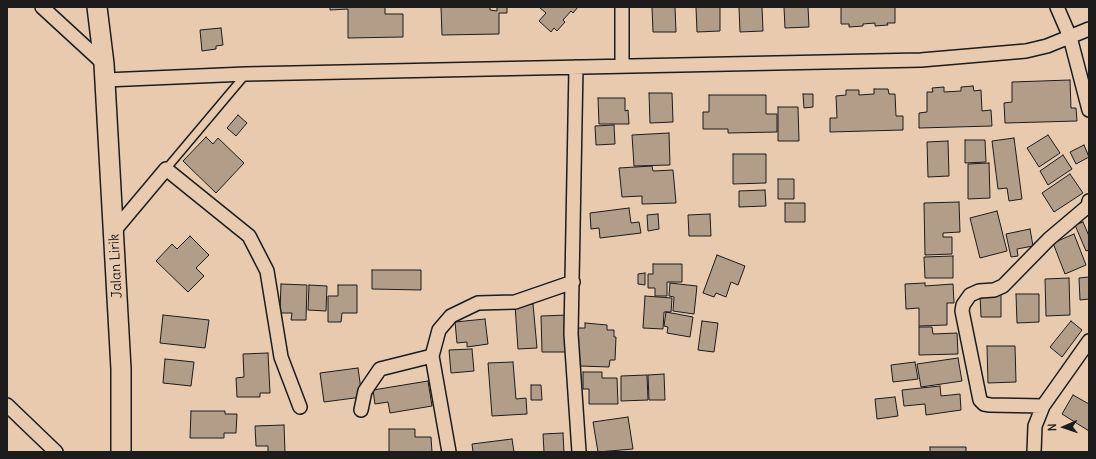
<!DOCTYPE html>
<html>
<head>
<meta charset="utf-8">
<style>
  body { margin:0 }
  #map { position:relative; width:1096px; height:459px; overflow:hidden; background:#e8cbaf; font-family:Delius,sans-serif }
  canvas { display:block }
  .frame { position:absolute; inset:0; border:8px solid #1c1c1c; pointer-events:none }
  .north { position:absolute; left:1044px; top:407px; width:40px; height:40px; -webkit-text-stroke:3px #e8cbaf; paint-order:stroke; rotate:268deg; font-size:11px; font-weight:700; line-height:16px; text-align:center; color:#1c1c1c }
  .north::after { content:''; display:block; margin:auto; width:14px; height:18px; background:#1c1c1c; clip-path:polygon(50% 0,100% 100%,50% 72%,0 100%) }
</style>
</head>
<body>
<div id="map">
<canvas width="1096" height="459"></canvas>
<div class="frame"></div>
<div class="north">N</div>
</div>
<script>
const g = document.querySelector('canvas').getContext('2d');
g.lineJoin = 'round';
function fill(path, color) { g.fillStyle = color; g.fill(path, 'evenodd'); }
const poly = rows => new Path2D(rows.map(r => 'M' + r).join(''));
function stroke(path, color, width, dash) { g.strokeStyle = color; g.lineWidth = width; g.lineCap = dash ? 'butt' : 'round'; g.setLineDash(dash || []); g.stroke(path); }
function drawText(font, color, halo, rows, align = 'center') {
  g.font = font + ' Delius,sans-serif'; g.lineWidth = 3; g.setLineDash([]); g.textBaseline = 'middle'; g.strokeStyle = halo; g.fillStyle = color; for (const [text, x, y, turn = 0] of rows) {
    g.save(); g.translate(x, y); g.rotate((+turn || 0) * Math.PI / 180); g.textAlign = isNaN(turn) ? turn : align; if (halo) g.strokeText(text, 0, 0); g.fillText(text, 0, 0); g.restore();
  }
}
const building = poly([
  [330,7,385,7,385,14,403,14,403,37,348,38,348,9,330,10,330,7],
  [441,7,490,7,490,10,497,11,497,7,507,7,507,13,499,13,499,34,442,35,441,7],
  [539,7,578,7,573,13,571,11,563,20,565,22,557,31,554,28,551,32,539,21,546,13,539,7],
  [652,7,675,7,676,32,653,32,652,7],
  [696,7,720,7,720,31,697,32,696,7],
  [739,7,762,7,763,31,740,32,739,7],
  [784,7,808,7,809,27,785,28,784,7],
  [841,7,895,7,895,23,887,23,888,25,875,26,875,23,863,24,863,26,849,27,849,24,841,24,841,7],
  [221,28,223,45,216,46,216,49,202,51,200,30,221,28],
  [1070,80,1071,108,1076,108,1077,121,1005,123,1004,103,1012,102,1012,82,1070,80],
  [973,86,974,91,981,90,982,111,991,110,992,126,919,128,919,113,927,112,927,92,933,92,932,88,944,87,944,92,961,91,961,87,973,86],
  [874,89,888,89,889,94,895,94,896,116,903,116,903,130,830,132,830,118,837,118,836,96,846,95,846,90,859,90,859,95,874,94,874,89],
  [649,93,672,93,673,122,650,123,649,93],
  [803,94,813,94,813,107,804,108,803,94],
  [709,95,766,95,766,114,777,114,777,132,728,133,728,129,703,129,703,112,709,112,709,95],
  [598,98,625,98,625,111,628,110,629,124,599,124,598,98],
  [778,107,798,107,799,141,778,141,778,107],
  [238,115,247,123,236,136,227,128,238,115],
  [614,125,615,144,596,145,595,126,614,125],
  [669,133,670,165,634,166,632,135,669,133],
  [1048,135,1060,153,1039,167,1027,148,1048,135],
  [206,137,213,144,218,138,244,163,216,193,183,161,206,137],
  [1014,138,1022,199,1009,201,1007,188,998,189,992,141,1014,138],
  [965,140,985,140,986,162,965,163,965,140],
  [948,141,949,176,928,177,927,142,948,141],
  [1084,145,1089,157,1076,164,1070,152,1084,145],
  [733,154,766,154,766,183,733,184,733,154],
  [1063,155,1072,169,1048,185,1040,171,1063,155],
  [989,163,990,198,968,199,968,164,989,163],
  [652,166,653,171,673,170,676,203,642,204,642,196,622,197,619,168,652,166],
  [1070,174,1083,193,1054,212,1042,193,1070,174],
  [778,179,794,179,794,199,778,199,778,179],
  [765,190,766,206,739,207,739,191,765,190],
  [959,202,960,232,943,233,943,237,952,237,952,254,925,255,924,203,959,202],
  [785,203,805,203,805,222,785,222,785,203],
  [629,208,631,223,639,222,641,233,600,238,599,228,591,229,590,213,629,208],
  [997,211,1007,251,980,258,970,218,997,211],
  [658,214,659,229,648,231,647,215,658,214],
  [710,214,711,236,689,236,688,215,710,214],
  [1083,222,1089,236,1089,250,1086,251,1075,225,1083,222],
  [1030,229,1033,246,1017,249,1018,256,1011,257,1006,234,1030,229],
  [1074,234,1086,265,1065,274,1053,243,1074,234],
  [190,236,209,255,196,268,204,276,188,292,156,261,172,244,177,249,190,236],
  [717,255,745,266,738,285,731,282,726,297,716,293,714,297,703,293,717,255],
  [953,256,953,278,925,278,924,257,953,256],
  [653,264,682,264,682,282,667,282,667,296,655,296,655,288,648,288,648,274,653,274,653,264],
  [372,270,421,270,421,290,372,289,372,270],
  [645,273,645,285,638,284,638,274,645,273],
  [1089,277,1089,299,1080,300,1079,278,1089,277],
  [1069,278,1070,315,1046,316,1045,279,1069,278],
  [670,283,697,286,694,314,673,311,674,297,669,296,670,283],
  [925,283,925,286,953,284,954,303,947,303,947,325,919,326,919,308,906,309,905,284,925,283],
  [281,284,307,285,306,320,291,320,292,313,280,313,281,284],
  [309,285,327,286,326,311,308,310,309,285],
  [338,285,357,285,357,313,342,313,341,322,328,322,328,296,338,296,338,285],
  [1001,294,1001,317,981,317,980,295,1001,294],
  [1016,294,1039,294,1039,322,1017,323,1016,294],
  [645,296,672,298,671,312,664,312,663,329,643,328,645,296],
  [533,304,537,348,518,349,515,305,533,304],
  [666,312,693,317,690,337,667,333,668,327,664,326,666,312],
  [163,315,209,320,205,348,160,343,163,315],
  [568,315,569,352,542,352,541,316,568,315],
  [485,319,488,344,467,347,467,342,457,343,455,322,485,319],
  [702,321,718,323,714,352,698,350,702,321],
  [1071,321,1082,330,1062,357,1050,347,1071,321],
  [585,323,607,325,607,330,614,330,614,337,616,337,615,360,610,360,609,367,580,366,580,359,577,358,578,328,585,328,585,323],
  [919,327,932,327,933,334,957,333,958,354,919,355,919,327],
  [987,346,1015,346,1016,382,988,383,987,346],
  [472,349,474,371,451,373,449,350,472,349],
  [268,353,270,393,260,393,260,397,237,397,236,378,244,377,243,354,268,353],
  [958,358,962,381,921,387,917,364,958,358],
  [165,359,194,362,191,386,163,383,165,359],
  [513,362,516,399,526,398,527,414,492,416,488,363,513,362],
  [915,362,918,379,893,382,891,365,915,362],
  [358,368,362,397,324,402,320,373,358,368],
  [583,372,602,372,602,378,617,378,618,404,589,404,589,389,583,389,583,372],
  [664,374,665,400,649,400,648,375,664,374],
  [647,375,648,400,621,401,621,376,647,375],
  [428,381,432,406,390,413,388,402,375,404,373,390,428,381],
  [531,385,541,385,542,400,531,400,531,385],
  [940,386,941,396,960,394,961,410,926,415,925,404,904,406,902,390,940,386],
  [1073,395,1089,404,1089,431,1062,414,1073,395],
  [895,397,898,416,877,419,875,399,895,397],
  [191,411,225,411,225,414,237,414,236,433,224,433,224,438,190,438,191,411],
  [628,417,633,449,598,452,593,422,628,417],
  [284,425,285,452,268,452,268,446,256,446,255,426,284,425],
  [389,429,415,429,415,437,431,437,432,452,389,452,389,429],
  [563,433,564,452,544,452,543,434,563,433],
  [512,439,514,452,473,452,472,444,512,439],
  [930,447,966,447,966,452,930,452,930,447]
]);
fill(building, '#b29d89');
stroke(building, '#1c1c1c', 1);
const service = poly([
  [166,169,246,74]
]);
const minor = poly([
  [42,7,104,64],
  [622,7,622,66],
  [1057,7,1070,37,1089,110],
  [576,67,571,334,579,452],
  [105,80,246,74,921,60,1026,51,1047,46,1089,29],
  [114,231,166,169,249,236,267,271,281,357,300,407],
  [7,405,56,452],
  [1043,406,990,405,984,404,980,400,962,311,963,305,970,295,979,291,994,290,1003,286,1049,239,1088,206,1089,201],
  [361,410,365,391,380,369,432,356],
  [449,452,432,356,439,330,451,316,478,303,515,302,573,282],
  [1034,452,1035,426,1043,406,1089,341]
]);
const secondary = poly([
  [97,7,104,64,121,369,121,452]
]);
stroke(service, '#1c1c1c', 10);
stroke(minor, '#1c1c1c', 16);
stroke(secondary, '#1c1c1c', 22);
stroke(service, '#e8cbaf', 7);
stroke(minor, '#e8cbaf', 13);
stroke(secondary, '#e8cbaf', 19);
drawText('14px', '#1c1c1c', '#e8cbaf', [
  ["Jalan Lirik",116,266,-93]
]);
</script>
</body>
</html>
